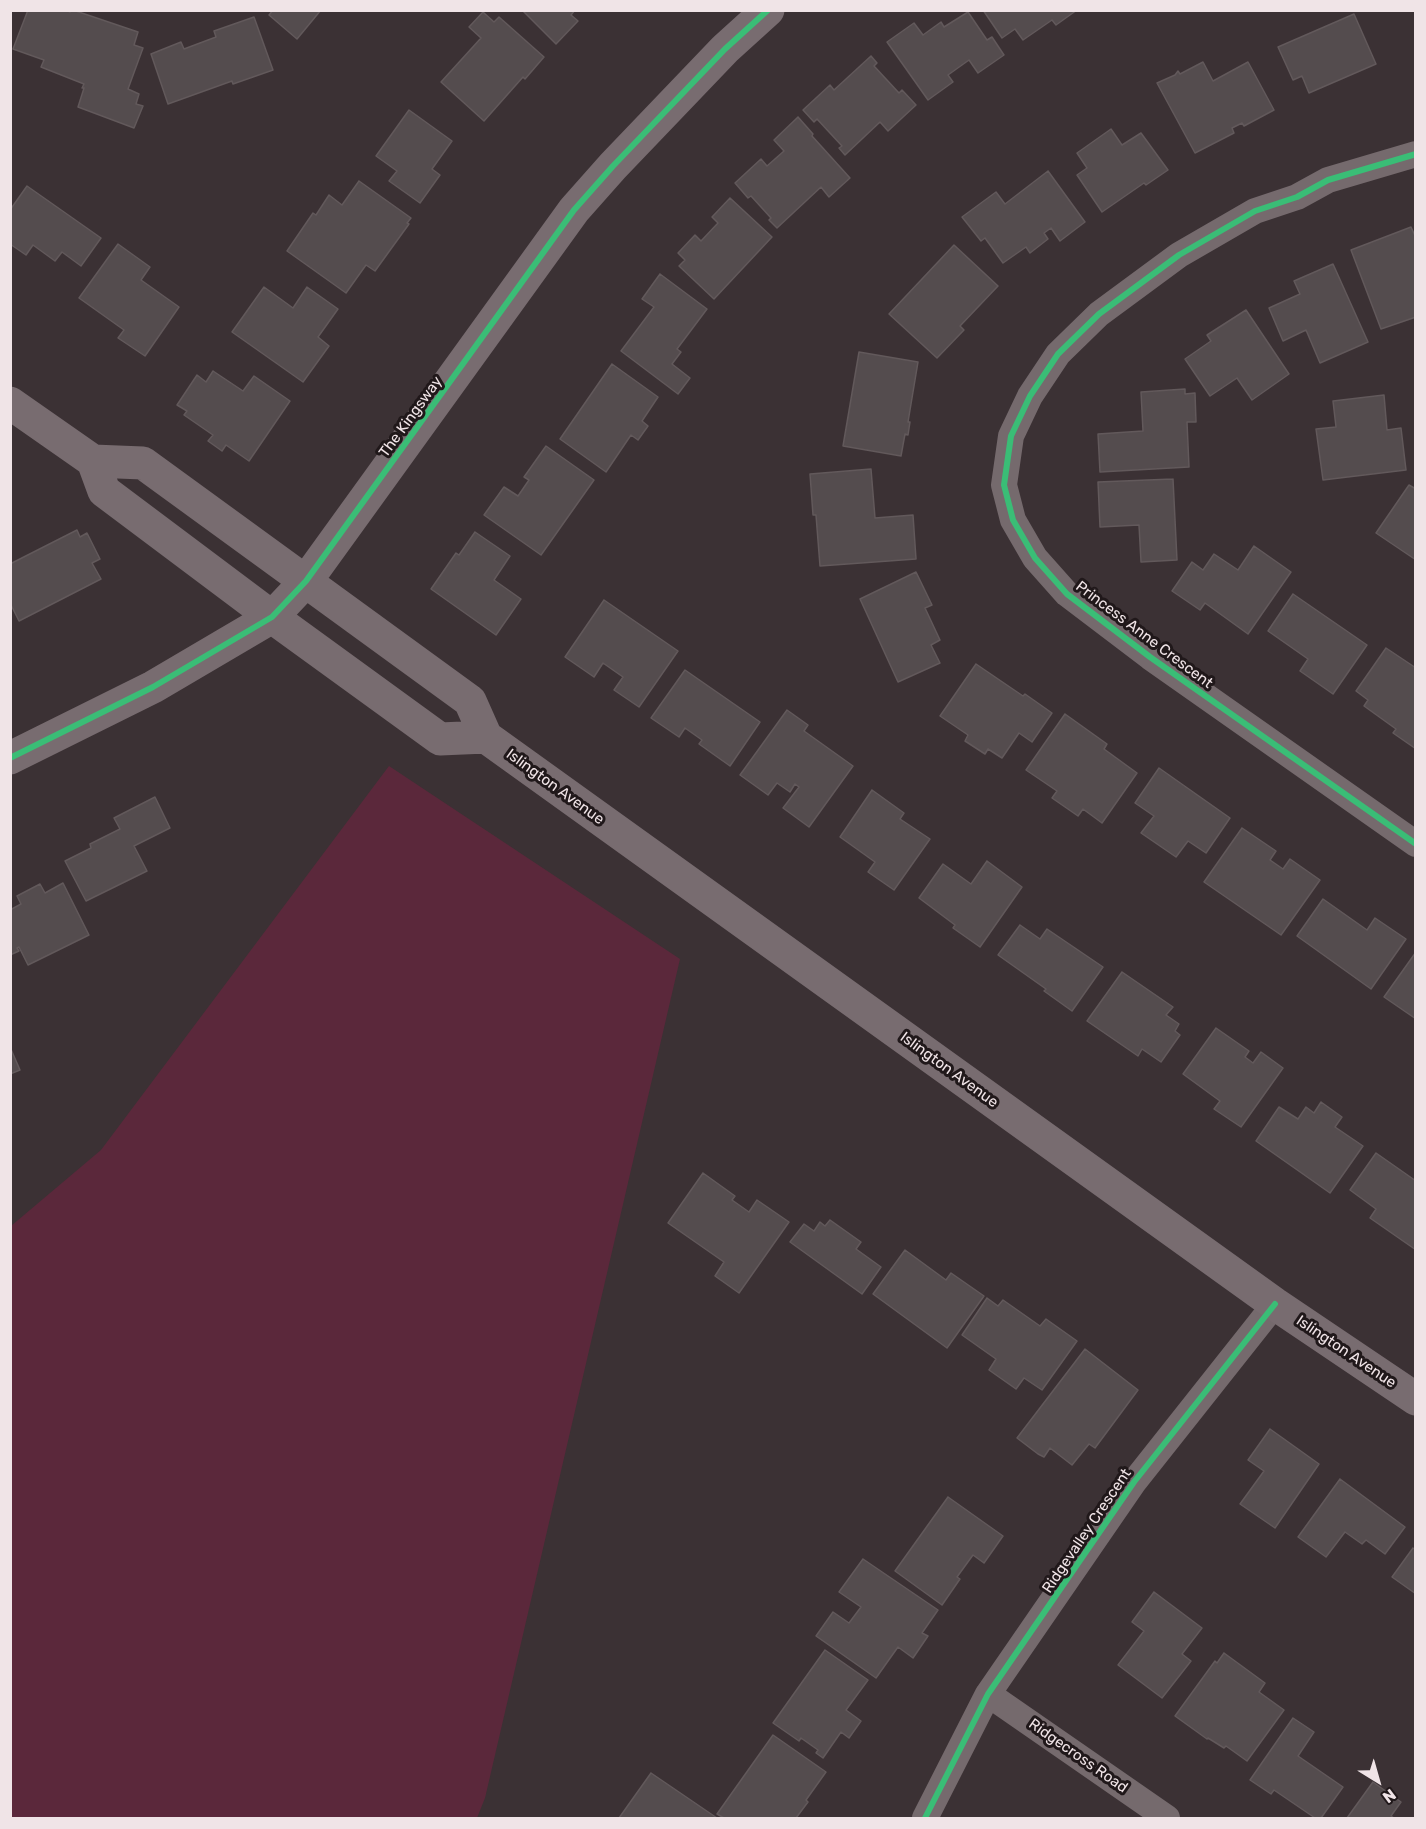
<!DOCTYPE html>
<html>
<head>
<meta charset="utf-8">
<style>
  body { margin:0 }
  #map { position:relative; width:1426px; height:1829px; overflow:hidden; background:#3b3134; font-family:Rubik,sans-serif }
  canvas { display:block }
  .frame { position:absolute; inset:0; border:12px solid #f0e4e7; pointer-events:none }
  .north { position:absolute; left:1348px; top:1751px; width:60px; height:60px; -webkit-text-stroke:4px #20181a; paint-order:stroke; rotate:143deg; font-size:16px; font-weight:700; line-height:24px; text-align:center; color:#f0e4e7 }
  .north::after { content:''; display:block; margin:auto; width:21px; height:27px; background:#f0e4e7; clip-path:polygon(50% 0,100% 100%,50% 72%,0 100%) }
</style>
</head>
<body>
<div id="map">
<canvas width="1426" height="1829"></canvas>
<div class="frame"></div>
<div class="north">N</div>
</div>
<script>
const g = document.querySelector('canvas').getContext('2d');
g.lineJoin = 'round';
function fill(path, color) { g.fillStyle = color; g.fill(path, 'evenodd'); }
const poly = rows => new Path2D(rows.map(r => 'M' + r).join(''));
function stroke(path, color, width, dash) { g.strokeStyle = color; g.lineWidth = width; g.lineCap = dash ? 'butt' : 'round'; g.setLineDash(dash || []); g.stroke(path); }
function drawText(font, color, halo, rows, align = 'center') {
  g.font = font + ' Rubik,sans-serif'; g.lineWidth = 6; g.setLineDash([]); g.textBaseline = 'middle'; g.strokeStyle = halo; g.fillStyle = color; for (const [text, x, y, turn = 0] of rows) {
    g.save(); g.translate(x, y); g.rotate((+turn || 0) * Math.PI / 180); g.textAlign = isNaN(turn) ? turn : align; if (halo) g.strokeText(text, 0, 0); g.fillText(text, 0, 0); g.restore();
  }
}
fill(poly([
  [389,766,680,959,485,1798,477,1818,11,1818,11,1226,101,1150]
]), '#5b283b');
const building = poly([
  [28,10,66,10,70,12,73,10,138,32,134,45,143,48,128,89,139,94,136,104,143,106,134,128,78,107,84,88,82,88,84,84,41,67,44,60,13,49,28,10],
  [273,10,321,10,297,39,269,15,273,10],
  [522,10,575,10,571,15,578,21,556,44,522,10],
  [983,10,1077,10,1056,25,1052,20,1023,40,1015,29,1002,38,983,10],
  [483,12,494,22,499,17,544,57,525,79,523,77,484,121,441,82,481,38,469,27,483,12],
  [968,12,987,40,992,37,1004,55,978,73,969,60,948,75,953,82,928,100,887,42,914,23,923,35,941,22,944,27,968,12],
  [1354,14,1376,64,1309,93,1302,76,1293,80,1278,47,1354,14],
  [254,17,273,70,233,84,232,81,168,104,151,54,181,42,184,49,216,37,214,31,254,17],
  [871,56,877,63,874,66,899,93,902,90,916,105,888,131,880,122,845,155,839,148,842,146,817,119,814,122,803,110,830,85,834,90,871,56],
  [1203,62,1213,81,1248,62,1274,110,1244,126,1242,123,1232,128,1234,133,1195,153,1157,83,1175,75,1178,71,1180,74,1203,62],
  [409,110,452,141,432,169,440,175,420,203,389,181,397,171,376,156,409,110],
  [798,117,813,134,812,136,850,178,829,197,821,187,777,228,769,220,771,218,751,196,748,198,735,183,761,159,767,166,784,151,774,140,798,117],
  [1111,129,1122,145,1141,133,1168,170,1146,185,1144,183,1102,212,1077,175,1087,168,1077,153,1111,129],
  [1048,171,1085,222,1060,241,1051,228,1044,233,1048,239,1030,253,1026,247,1003,263,985,238,981,241,962,217,996,192,1005,204,1048,171],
  [359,181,411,218,407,223,409,224,375,271,366,265,346,293,287,251,313,213,316,215,329,195,342,205,359,181],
  [27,186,101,238,81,266,62,252,55,261,33,245,26,255,10,244,10,210,27,186],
  [730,198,772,237,714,299,679,266,685,260,678,253,695,235,701,241,718,223,712,217,730,198],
  [1411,227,1416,238,1416,317,1381,329,1351,250,1411,227],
  [118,244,150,267,141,280,179,307,145,356,118,338,124,330,79,298,118,244],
  [954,245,998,286,960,326,964,330,937,358,889,314,954,245],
  [1333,264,1368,342,1320,363,1306,330,1283,341,1269,308,1300,294,1294,281,1333,264],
  [660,274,707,309,677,349,681,352,672,364,690,378,678,394,621,351,654,307,642,299,660,274],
  [264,287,293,308,307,287,338,309,318,337,329,346,303,382,232,332,264,287],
  [1246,310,1289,374,1252,400,1237,378,1210,396,1185,359,1211,341,1207,335,1246,310],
  [859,352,918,362,908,422,910,422,908,435,905,434,901,456,843,446,859,352],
  [612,364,658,397,642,421,648,426,638,440,631,435,606,472,560,439,612,364],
  [213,371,243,391,254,376,290,401,249,461,226,445,222,451,208,441,213,435,184,415,187,411,177,405,197,375,206,382,213,371],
  [1185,389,1185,394,1195,393,1196,422,1187,422,1189,467,1100,472,1098,434,1143,431,1141,392,1185,389],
  [1384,395,1387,430,1401,428,1406,470,1323,480,1316,429,1336,427,1333,401,1384,395],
  [546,446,594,480,541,555,484,515,504,487,518,496,529,480,524,477,546,446],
  [871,469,875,518,913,515,916,559,820,566,816,515,813,515,810,474,871,469],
  [1173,479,1177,560,1141,562,1139,525,1100,527,1098,482,1173,479],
  [1409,485,1416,489,1416,560,1376,533,1409,485],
  [77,530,80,537,87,533,100,559,92,563,101,579,19,621,10,603,10,564,77,530],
  [475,532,510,556,494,580,521,599,496,635,431,589,456,553,459,555,475,532],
  [1254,546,1291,572,1248,634,1205,603,1200,610,1172,591,1192,562,1203,570,1214,554,1238,570,1254,546],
  [916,572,932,605,925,608,940,640,931,645,940,663,898,682,860,599,916,572],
  [1293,594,1367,645,1333,694,1300,671,1308,659,1268,631,1293,594],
  [604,600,678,651,639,707,614,690,623,677,603,663,594,677,565,657,604,600],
  [1386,648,1416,668,1416,749,1393,733,1396,729,1364,706,1368,700,1356,691,1386,648],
  [976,664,1023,696,1025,694,1052,713,1032,742,1019,733,1002,758,988,749,985,754,965,741,968,735,940,716,976,664],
  [685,670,760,722,730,766,699,744,702,740,685,728,679,737,651,718,685,670],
  [787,710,808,725,804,731,853,766,809,827,783,808,799,787,795,784,790,792,777,783,768,795,740,775,787,710],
  [1065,714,1107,744,1104,749,1137,773,1102,823,1083,809,1078,816,1052,798,1057,791,1026,770,1065,714],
  [1159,768,1230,818,1206,853,1188,841,1176,857,1141,833,1154,816,1135,803,1159,768],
  [872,790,904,813,900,819,930,839,894,890,868,872,875,862,840,837,872,790],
  [155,797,170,828,134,846,147,871,86,901,65,861,91,848,90,844,120,829,114,818,155,797],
  [1242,828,1276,851,1270,860,1283,869,1290,859,1320,880,1281,935,1204,882,1242,828],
  [987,861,1022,887,980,947,953,928,955,925,919,898,943,864,971,884,987,861],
  [63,883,89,935,28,965,19,947,17,948,19,951,10,955,10,910,21,904,17,896,40,884,45,893,63,883],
  [1323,899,1367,930,1375,918,1406,939,1371,989,1297,936,1323,899],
  [1020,925,1040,939,1047,929,1103,967,1072,1011,1044,991,1046,989,998,955,1020,925],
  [1416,952,1416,1019,1384,997,1416,952],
  [1122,972,1173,1007,1166,1015,1179,1024,1175,1031,1180,1035,1161,1062,1142,1049,1138,1056,1087,1021,1122,972],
  [1216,1028,1249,1051,1245,1057,1253,1063,1261,1052,1283,1068,1241,1127,1214,1109,1220,1101,1183,1074,1216,1028],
  [10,1047,20,1070,10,1074,10,1047],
  [1321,1102,1342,1117,1335,1127,1363,1146,1330,1193,1256,1141,1279,1107,1298,1119,1306,1107,1314,1113,1321,1102],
  [1376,1153,1416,1181,1416,1250,1370,1218,1376,1209,1350,1190,1376,1153],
  [703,1173,735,1196,732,1200,749,1212,757,1200,789,1222,739,1293,715,1276,724,1262,668,1223,703,1173],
  [830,1220,861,1242,856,1249,881,1267,862,1294,790,1242,804,1224,814,1231,820,1222,825,1226,830,1220],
  [905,1250,946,1280,951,1273,984,1296,947,1348,873,1294,905,1250],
  [987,1298,998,1306,1003,1300,1040,1326,1046,1319,1077,1341,1042,1390,1024,1378,1016,1389,989,1370,996,1359,962,1335,987,1298],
  [1085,1349,1138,1390,1095,1448,1089,1444,1072,1465,1050,1448,1044,1457,1038,1454,1017,1438,1085,1349],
  [1270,1429,1319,1464,1275,1528,1240,1504,1264,1471,1248,1460,1270,1429],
  [1340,1479,1405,1527,1385,1554,1366,1540,1362,1544,1345,1532,1326,1557,1298,1537,1340,1479],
  [948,1497,1003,1536,984,1563,973,1555,957,1577,960,1579,942,1605,895,1571,948,1497],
  [1413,1548,1416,1550,1416,1594,1392,1577,1413,1548],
  [863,1559,938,1610,922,1633,928,1636,913,1658,898,1647,876,1678,816,1636,833,1612,849,1623,861,1607,839,1592,863,1559],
  [1154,1592,1202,1628,1182,1654,1191,1661,1162,1698,1118,1665,1144,1631,1132,1622,1154,1592],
  [825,1650,868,1680,846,1710,861,1721,849,1738,841,1732,823,1758,816,1753,818,1750,801,1738,799,1741,773,1723,825,1650],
  [1224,1653,1265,1683,1259,1692,1284,1710,1247,1761,1226,1746,1224,1748,1208,1738,1207,1739,1175,1716,1215,1661,1217,1663,1224,1653],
  [1293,1718,1314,1732,1298,1756,1343,1787,1321,1818,1315,1818,1274,1790,1271,1794,1250,1780,1293,1718],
  [773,1735,826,1772,806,1800,808,1802,796,1818,724,1818,717,1814,773,1735],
  [651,1773,717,1818,619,1818,651,1773],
  [1373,1782,1401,1802,1391,1816,1394,1818,1347,1818,1373,1782]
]);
fill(building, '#544c4e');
stroke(building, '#62595b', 1.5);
stroke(poly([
  [1416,154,1328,180,1297,197,1255,211,1179,255,1099,314,1058,354,1030,396,1011,436,1004,485,1013,520,1035,558,1067,594,1150,657,1416,844],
  [988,1694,1167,1818],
  [925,1818,988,1694,1134,1482,1275,1304]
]), '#756a6d', 26);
stroke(poly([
  [10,403,93,461,143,463,470,701,486,737,1275,1304,1416,1399],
  [93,461,104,491,272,617,440,739,486,737],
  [10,758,153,687,272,617,306,581,574,210,613,166,725,49,768,10]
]), '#786c70', 33);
stroke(poly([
  [1416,154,1328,180,1297,197,1255,211,1179,255,1099,314,1058,354,1030,396,1011,436,1004,485,1013,520,1035,558,1067,594,1150,657,1416,844],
  [10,758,153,687,272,617,306,581,574,210,613,166,725,49,768,10],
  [925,1818,988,1694,1134,1482,1275,1304]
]), '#3abd76', 6);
drawText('15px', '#f0e4e7', '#20181a', [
  ["The Kingsway",411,417,-54],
  ["Princess Anne Crescent",1144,635,37],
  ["Islington Avenue",555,787,36],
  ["Islington Avenue",949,1070,36],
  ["Islington Avenue",1346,1352,34],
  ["Ridgevalley Crescent",1087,1531,-56],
  ["Ridgecross Road",1078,1756,35]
]);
</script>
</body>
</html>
